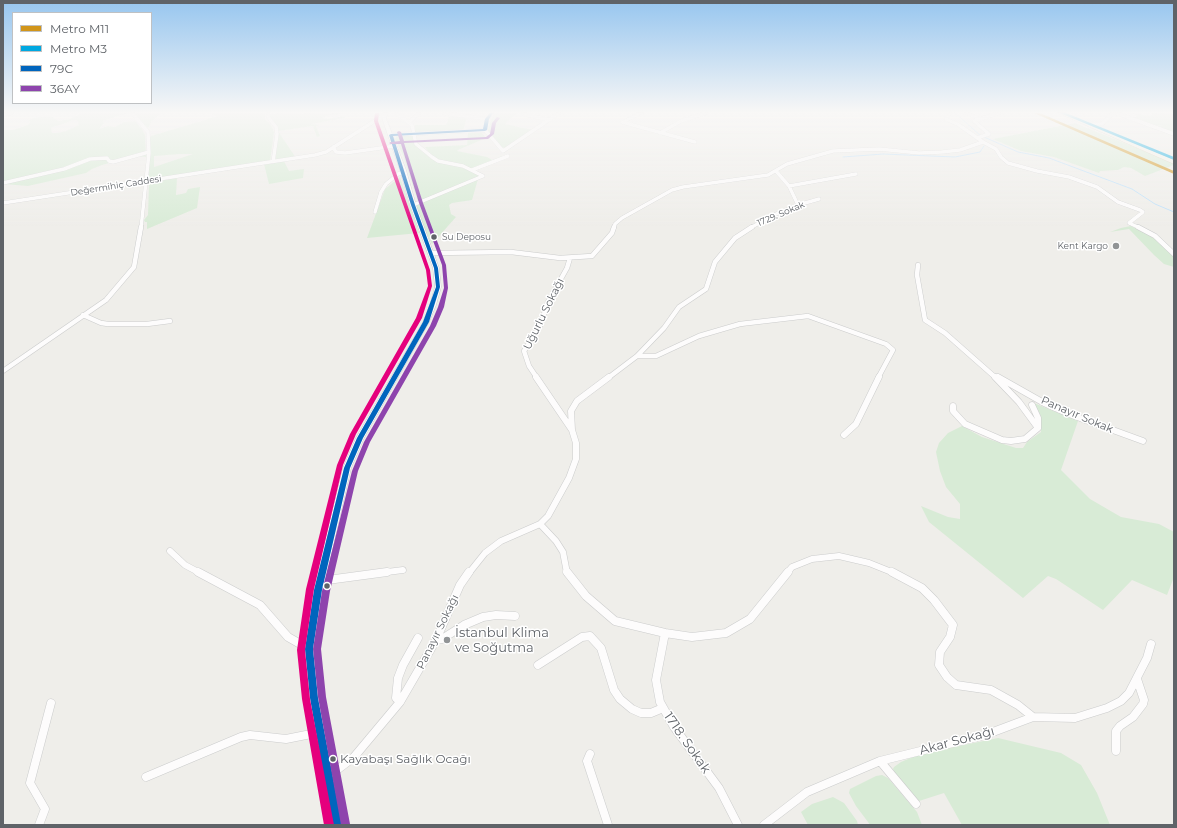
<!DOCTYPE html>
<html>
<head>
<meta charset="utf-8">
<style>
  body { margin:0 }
  #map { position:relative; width:1177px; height:828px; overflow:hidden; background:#efeeea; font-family:Montserrat,sans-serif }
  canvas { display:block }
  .frame { position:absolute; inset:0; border:4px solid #5f6368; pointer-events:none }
  .legend { position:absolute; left:12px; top:12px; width:140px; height:92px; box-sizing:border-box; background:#fff; border:1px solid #bfc1c3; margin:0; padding:5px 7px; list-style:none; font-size:12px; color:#5f6368 }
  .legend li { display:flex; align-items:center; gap:8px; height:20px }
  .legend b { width:20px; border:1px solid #bfc1c3 }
</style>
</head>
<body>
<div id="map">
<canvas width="1177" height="828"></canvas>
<div class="frame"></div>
<ul class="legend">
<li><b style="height:5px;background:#d1951a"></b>Metro M11</li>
<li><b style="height:5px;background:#00a8e1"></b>Metro M3</li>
<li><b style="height:5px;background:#0065bd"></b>79C</li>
<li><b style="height:5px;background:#8e44ad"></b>36AY</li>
</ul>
</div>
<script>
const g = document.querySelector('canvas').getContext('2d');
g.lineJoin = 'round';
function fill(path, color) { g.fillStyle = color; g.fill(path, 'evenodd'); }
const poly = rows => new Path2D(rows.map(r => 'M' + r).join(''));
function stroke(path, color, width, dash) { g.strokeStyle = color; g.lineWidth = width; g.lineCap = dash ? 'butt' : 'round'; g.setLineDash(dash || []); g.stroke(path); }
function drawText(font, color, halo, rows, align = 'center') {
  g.font = font + ' Montserrat,sans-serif'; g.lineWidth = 3; g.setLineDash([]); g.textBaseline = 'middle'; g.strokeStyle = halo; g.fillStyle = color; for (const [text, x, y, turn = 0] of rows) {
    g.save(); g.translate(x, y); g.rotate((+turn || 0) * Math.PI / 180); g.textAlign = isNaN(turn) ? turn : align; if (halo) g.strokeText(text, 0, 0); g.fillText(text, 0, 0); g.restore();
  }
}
fill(poly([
  [82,113,127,113,103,121,104,123,99,129,108,126,115,127,124,122,135,121,142,129,145,135,146,157,135,156,102,165,92,169,86,173,28,186,3,184,3,130,13,130,28,125,30,123,29,120,34,118,51,116,58,121,70,119],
  [74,120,78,121,79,125,66,131,57,133,52,133,51,128,53,127],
  [134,113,161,113,152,121,148,128,140,121],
  [208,113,265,113,265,119,271,125,274,132,270,162,148,180,150,144,149,139,151,136,218,116],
  [180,154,193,154,154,167,154,156],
  [346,113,327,116,322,118,328,119,344,116,345,118,311,124,319,125,316,126,320,136,317,137,313,126,278,131,296,158,275,161,277,140,275,127,267,114],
  [495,113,516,113,505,124,533,130,508,147,502,148,488,131,491,119],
  [1132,113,1150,116,1153,113,1174,114,1174,133,1158,127,1162,125,1156,126,1131,118,1138,116],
  [450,115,467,117,463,131,415,132,415,125,446,125],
  [1075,123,1174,163,1174,165,1145,176,1131,168,1124,167,1118,170,1100,171,1099,173,1054,157,1021,151,993,139],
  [468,133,482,133,486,138,460,149,457,151,487,157,492,160,502,156,505,158,475,170,439,160,430,154,425,147,467,145],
  [413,135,414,143,431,159,461,167,481,176,418,202,403,155,395,139,397,136],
  [284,161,289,171,304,169,303,178,269,184,264,164],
  [400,177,419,233,367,238,385,189],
  [177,178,176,195,186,193,188,189,200,187,197,208,147,229,147,222,145,222,144,220,148,215,149,184,153,182],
  [478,179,472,200,452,203,449,205,451,214,456,217,432,244,424,229,415,206],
  [1131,226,1149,234,1171,253,1174,256,1174,267,1164,264,1154,255,1129,229,1110,232,1121,228],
  [1034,403,1078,421,1061,470,1090,499,1121,517,1159,524,1174,532,1174,577,1167,595,1132,580,1103,610,1056,579,1048,576,1023,598,929,522,921,506,948,517,960,519,960,504,946,487,940,471,936,452,939,443,948,433,962,426,982,437,1016,448,1023,448,1027,442,1041,432,1040,414],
  [998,738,1061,753,1081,765,1097,793,1110,825,962,825,944,793,919,801,896,776,893,769,894,767,901,762,920,754],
  [882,775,888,778,917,812,922,825,870,825,868,822,856,806,849,793,850,789,876,776],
  [833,797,844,803,857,821,858,825,808,825,801,812,812,804]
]), '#d8ebd6');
stroke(poly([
  [955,113,981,136],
  [984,137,1018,152,1049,158,1132,189,1155,204,1174,212],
  [843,157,883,154,955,157,980,152,984,146]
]), '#bfe0f9', 1);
const streetFar3 = poly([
  [132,113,148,132,149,153,141,228],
  [268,113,268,117,276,127,277,134,273,162],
  [396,113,412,125,416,144,432,157,438,161,463,166,483,176,413,205],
  [444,113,487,119],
  [966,113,980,119],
  [1116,113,1174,134],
  [523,114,550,120],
  [3,115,12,113],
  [622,122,695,142],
  [408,123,419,113],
  [1091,124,1102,124,1113,113],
  [485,130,503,151,559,113],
  [660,133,681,121,706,113],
  [391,135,485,130,487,119,492,113],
  [977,138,989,134,974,121,999,113],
  [983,142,996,149,1001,157,1008,163,1037,171,1069,177,1097,187,1118,202,1140,210,1143,212,1129,223,1140,228],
  [333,147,336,152,345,153,395,146],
  [472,170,508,156],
  [776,171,789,186,798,205],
  [3,183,64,169,90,159,107,158,109,161,113,162,149,152],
  [789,186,856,174],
  [3,203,315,155,326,152,384,115],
  [375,212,381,192,386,184,398,174,404,172],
  [614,228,615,224,622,218,672,190,683,187,768,175,787,164,833,151,879,149,919,153,942,152,960,150,983,142,959,125,946,119,950,113],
  [750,228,776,214,798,205,819,199]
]);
const streetFar2 = poly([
  [1138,227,1155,236,1174,254],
  [431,253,511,252,560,258,592,256,612,233,614,227],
  [918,265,917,275,925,320,945,333,996,378],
  [83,315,101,323,108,324,147,324,170,321],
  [637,356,656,356,699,336,740,324,808,316,886,344,893,350,878,378],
  [3,371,106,300,134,267,141,227],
  [998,377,999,378],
  [537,378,529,366,524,351,540,326,548,302,567,268,570,258],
  [608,378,637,356,664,328,679,307,706,289,715,262,735,238,752,227]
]);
const streetFar1 = poly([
  [536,377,572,430],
  [995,377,1019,402,1038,428],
  [998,377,1044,403,1069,414,1143,441],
  [953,406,953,411,965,424,1002,440,1011,441,1025,439,1038,428,1038,418,1032,405],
  [844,435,856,424,879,377],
  [540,524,556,541,563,552,567,573],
  [170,551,185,565,200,573],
  [379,573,403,570],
  [469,573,485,553,501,541,540,524,548,516,569,478,576,459,576,443,572,430,571,411,577,401,609,377],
  [787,573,792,567,812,559,839,556,869,563,894,573]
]);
const street = poly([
  [198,572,260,605,288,637,309,649],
  [567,572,586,596,615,621,665,633,692,637,726,633,750,619,788,572],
  [892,572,922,588,934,600,953,625,950,637,940,652,939,665,947,677,956,685,991,690,1018,705,1033,717],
  [320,581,387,572],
  [665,633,656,680,660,702,674,727,719,788,738,825],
  [436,640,442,639,464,625,483,617,496,615,515,616],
  [538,665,582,637,590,636,601,648,614,690,620,699,632,709,641,713,651,713,663,708],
  [400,702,396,698,398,678,403,665,418,638],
  [1116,751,1116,731,1120,726,1133,717,1143,704,1144,700,1137,679],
  [590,754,587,761,608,825],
  [880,761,916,804],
  [329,776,354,757,400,702,436,640,460,585,469,572],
  [146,777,241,737,250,735,286,739,321,732],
  [39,825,45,809,30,783,51,703],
  [764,825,807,792,880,761,985,735,1033,717,1075,718,1107,708,1121,701,1129,693,1147,658,1151,644]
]);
const secondary = poly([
  [384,113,388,113,386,118,406,170,416,205,439,268,441,287,436,305,429,322,364,438,351,468,323,590,314,649,320,698,343,825,331,825,308,698,304,649,313,590,343,468,356,438,423,322,430,305,435,287,433,268,410,205,400,170,382,118,384,113],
  [637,113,644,113,624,123,620,122,637,113]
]);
const primary = poly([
  [1058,113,1065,113,1174,160,1174,164,1058,113]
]);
stroke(streetFar3, '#cbcccc', 4);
stroke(streetFar2, '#cbcccc', 5.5);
stroke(streetFar1, '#cbcccc', 7);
stroke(street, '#cbcccc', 9);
stroke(secondary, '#cacacb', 1);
stroke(primary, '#d7ceb8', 1);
stroke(streetFar3, '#fdfcfc', 3.5);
stroke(streetFar2, '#fdfcfc', 4.5);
stroke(streetFar1, '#fdfcfc', 6);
stroke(street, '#fdfcfc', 8);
fill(secondary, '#fdfcfc');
fill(primary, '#f4f2e9');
fill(poly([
  [490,113,493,113,489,119,487,130,485,131,393,136,415,205,438,268,440,287,429,322,363,438,350,468,322,590,313,649,318,698,342,825,332,825,310,698,305,649,314,590,344,468,357,438,423,322,436,287,434,268,411,205,389,135,391,134,483,129,485,119,490,113]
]), '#0065bd');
fill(poly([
  [497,117,500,118,496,123,494,134,488,139,404,143,423,203,446,265,448,288,444,307,436,326,370,442,358,471,330,591,321,649,326,697,350,824,349,825,341,825,318,697,313,649,322,591,352,471,364,442,430,326,438,307,444,288,442,265,419,203,401,144,391,144,389,143,391,142,400,141,397,132,399,131,401,132,404,141,486,137,490,134,492,123,497,117]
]), '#8e44ad');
fill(poly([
  [375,113,379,113,378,121,430,270,432,286,422,318,356,434,343,465,314,589,305,650,310,699,334,825,324,825,302,699,297,650,306,589,337,465,350,434,416,318,428,286,426,270,374,121,375,113]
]), '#e5007d');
fill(poly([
  [1034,113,1040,113,1174,171,1174,174,1034,113]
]), '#d1951a');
fill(poly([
  [1060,113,1066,113,1174,157,1174,160,1060,113]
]), '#00a8e1');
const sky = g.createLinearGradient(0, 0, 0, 229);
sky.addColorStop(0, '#97c6ef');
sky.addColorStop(0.49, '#f8f7f6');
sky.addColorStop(1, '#f8f7f600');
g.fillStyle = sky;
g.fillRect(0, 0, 1177, 229);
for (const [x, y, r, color] of [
  [434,237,3.5,"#5f6368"],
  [1116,246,4,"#919496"],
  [327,586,3.5,"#5f6368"],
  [447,640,4,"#919496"],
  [333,759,3.5,"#5f6368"]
]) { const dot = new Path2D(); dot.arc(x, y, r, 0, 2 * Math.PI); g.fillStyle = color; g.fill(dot); stroke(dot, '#fff', 1.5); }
drawText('9px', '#5f6368', '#fff', [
  ["Değermihiç Caddesi",116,186,-9],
  ["1729. Sokak",781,214,-23]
]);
drawText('9px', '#5f6368', '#fff', [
  ["Su Deposu",442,237]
], 'left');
drawText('9px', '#5f6368', '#fff', [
  ["Kent Kargo",1108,246]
], 'right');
drawText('11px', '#5f6368', '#fff', [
  ["Uğurlu Sokağı",544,314,-64],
  ["Panayır Sokak",1077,415,23],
  ["Panayır Sokağı",438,632,-64]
]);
drawText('12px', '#5f6368', '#fff', [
  ["Kayabaşı Sağlık Ocağı",340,759]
], 'left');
drawText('13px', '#5f6368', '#fff', [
  ["İstanbul Klima",455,633],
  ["ve Soğutma",455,648]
], 'left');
drawText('13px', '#5f6368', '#fff', [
  ["Akar Sokağı",957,741,-15],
  ["1718. Sokak",687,743,55]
]);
</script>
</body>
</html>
